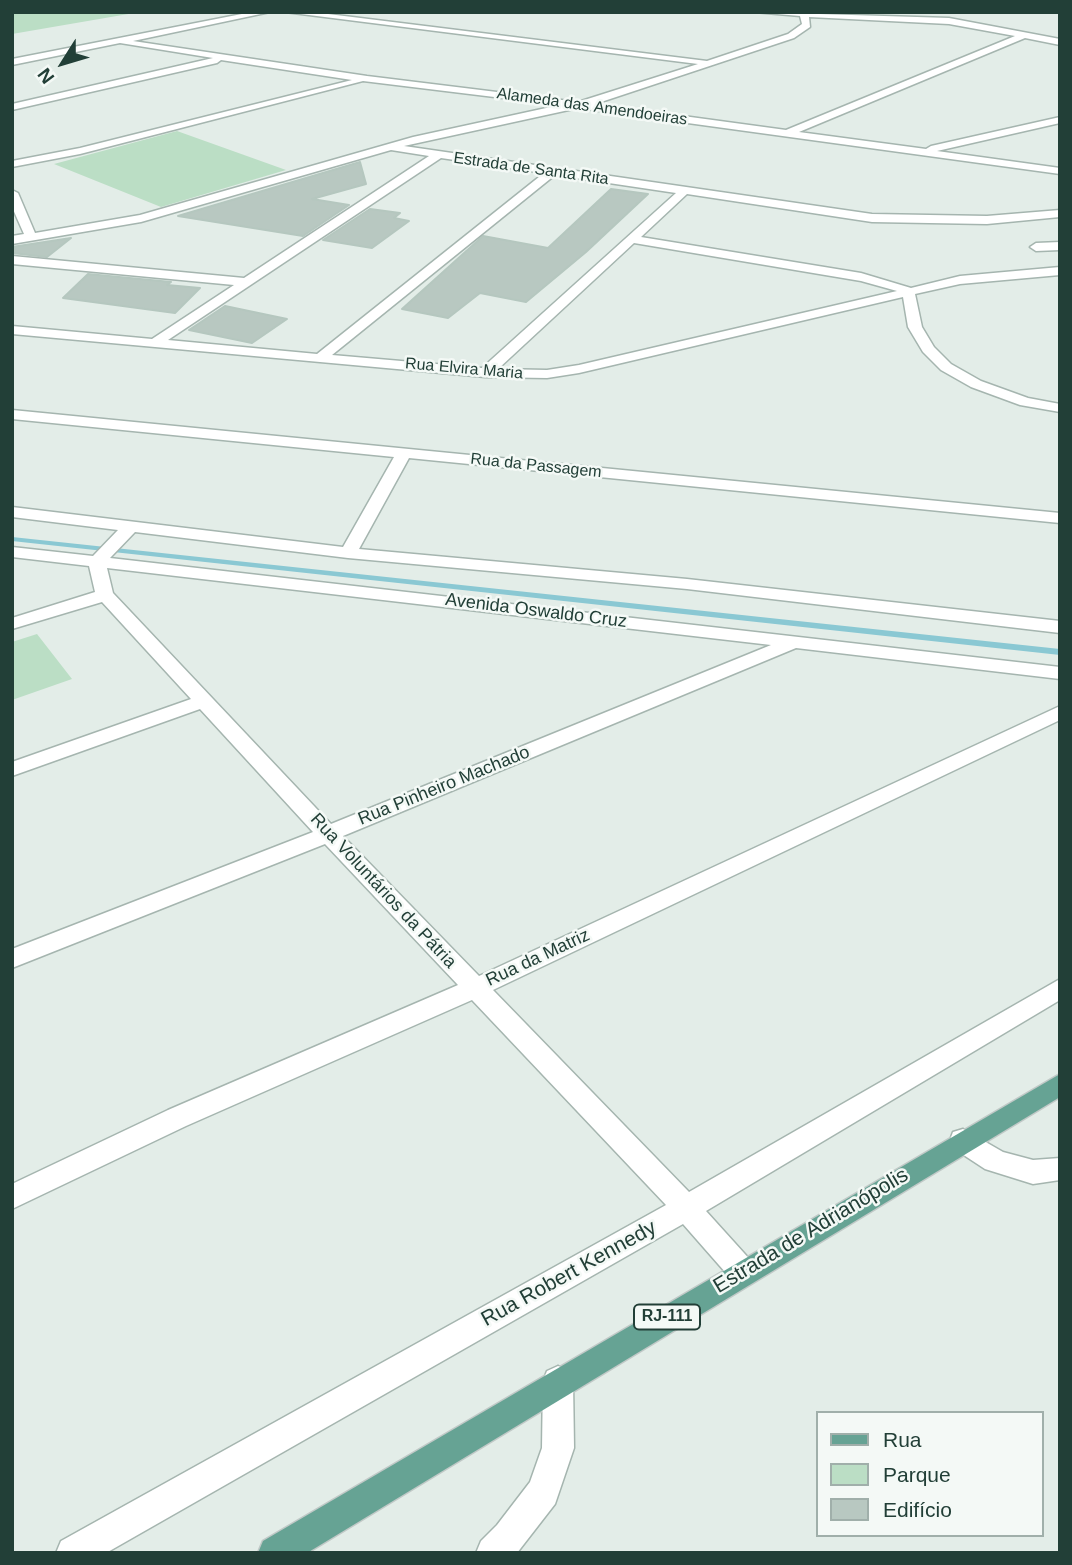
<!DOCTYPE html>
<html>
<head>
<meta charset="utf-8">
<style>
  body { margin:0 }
  #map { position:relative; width:1072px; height:1565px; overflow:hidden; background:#e3ede8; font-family:Arial,sans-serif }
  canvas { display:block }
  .frame { position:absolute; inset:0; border:14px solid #223f37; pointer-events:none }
  .legend { position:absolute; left:816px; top:1411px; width:228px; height:126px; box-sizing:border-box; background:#f4f9f6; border:2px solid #a0afaa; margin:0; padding:9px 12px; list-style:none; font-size:21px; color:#223f37 }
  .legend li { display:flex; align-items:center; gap:14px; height:35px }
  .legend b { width:35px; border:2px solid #a0afaa }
  .north { position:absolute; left:28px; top:28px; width:70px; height:70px; -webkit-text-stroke:5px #f4f9f6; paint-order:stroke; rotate:233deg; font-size:19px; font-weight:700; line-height:28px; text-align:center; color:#223f37 }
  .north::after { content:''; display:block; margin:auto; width:24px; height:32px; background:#223f37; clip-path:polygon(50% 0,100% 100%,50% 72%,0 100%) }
</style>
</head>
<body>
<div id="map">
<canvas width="1072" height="1565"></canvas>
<div class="frame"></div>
<ul class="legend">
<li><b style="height:9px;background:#66a394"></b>Rua</li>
<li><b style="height:19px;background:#bbdec5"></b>Parque</li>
<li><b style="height:19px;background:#b8c8c1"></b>Edifício</li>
</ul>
<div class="north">N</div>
</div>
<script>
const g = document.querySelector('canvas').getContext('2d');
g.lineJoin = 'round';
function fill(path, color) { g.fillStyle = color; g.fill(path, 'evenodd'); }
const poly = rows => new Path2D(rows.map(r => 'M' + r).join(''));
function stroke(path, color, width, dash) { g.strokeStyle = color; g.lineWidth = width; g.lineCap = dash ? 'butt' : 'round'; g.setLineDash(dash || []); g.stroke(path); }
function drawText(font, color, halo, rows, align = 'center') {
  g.font = font + ' Arial,sans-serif'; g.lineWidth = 5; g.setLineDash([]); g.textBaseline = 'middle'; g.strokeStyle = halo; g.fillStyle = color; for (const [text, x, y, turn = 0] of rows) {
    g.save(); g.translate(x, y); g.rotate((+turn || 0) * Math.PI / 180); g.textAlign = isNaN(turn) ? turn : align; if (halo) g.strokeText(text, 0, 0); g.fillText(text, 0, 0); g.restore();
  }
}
fill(poly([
  [12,12,140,12,12,34],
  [177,131,286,170,161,207,54,164],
  [37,634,72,679,12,700,12,642]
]), '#bbdec5');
fill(poly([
  [12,537,1060,649,1060,655,12,541,12,537]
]), '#8ac8d3');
const building = poly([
  [360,162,366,184,312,199,349,205,303,236,178,216,360,162],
  [611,189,648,194,586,252,526,302,480,293,448,318,402,309,483,236,548,248,611,189],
  [370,209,400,213,394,218,409,221,372,248,323,240,370,209],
  [71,238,47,257,12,253,12,247,71,238],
  [88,274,171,282,167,285,200,288,175,313,63,298,88,274],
  [225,306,287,319,252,343,189,330,225,306]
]);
fill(building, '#b8c8c1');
stroke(building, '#b5c7bf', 2);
const street = poly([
  [252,12,270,12,133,41,367,76,578,102,698,64,285,12,312,12,707,61,788,34,802,24,800,16,754,12,949,18,1060,39,1060,45,1025,38,799,132,926,149,931,146,1060,117,1060,123,937,151,1060,168,1060,174,578,108,404,146,872,214,987,216,1060,210,1060,217,987,224,872,222,687,194,641,237,861,273,911,288,960,276,1060,267,1060,275,960,284,915,294,922,327,934,347,951,364,981,381,1028,398,1060,404,1060,412,1020,405,971,387,941,370,923,352,908,327,903,297,579,373,547,378,485,377,12,334,12,326,152,339,234,285,12,264,12,256,244,278,429,156,391,150,141,222,12,244,12,236,24,234,12,207,12,190,18,193,35,233,140,215,413,137,560,105,363,81,80,154,12,167,12,161,80,148,352,80,221,60,217,63,12,110,12,104,213,58,120,43,12,65,12,59,252,12],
  [809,17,949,24,1015,36,786,130,595,104,794,38,810,27,809,17],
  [441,158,544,173,317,354,168,340,441,158],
  [555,175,676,193,482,368,332,355,555,175],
  [634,243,861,281,897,291,579,365,547,370,498,369,634,243],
  [1060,242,1060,250,1036,251,1030,247,1036,243,1060,242],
  [12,410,1060,513,1060,523,409,458,359,549,687,579,1060,621,1060,633,687,589,348,558,135,532,110,558,1060,667,1060,679,796,648,343,836,479,976,1060,706,1060,720,493,990,689,1192,1060,979,1060,1000,706,1211,753,1263,758,1272,753,1281,743,1285,733,1281,683,1224,106,1553,56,1553,61,1541,666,1205,472,1000,186,1126,12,1209,12,1184,168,1110,458,985,325,844,12,968,12,949,313,832,200,709,12,776,12,762,191,699,102,602,12,629,12,618,95,592,89,566,12,557,12,547,93,556,118,530,12,517,12,507,343,547,394,457,12,419,12,410],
  [107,568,771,645,331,824,113,593,107,568],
  [963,1129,1003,1152,1033,1160,1060,1158,1060,1180,1033,1184,985,1169,953,1148,950,1140,953,1132,963,1129],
  [558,1366,569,1371,573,1381,574,1448,555,1504,517,1553,476,1553,481,1541,497,1525,530,1482,542,1448,543,1381,547,1371,558,1366]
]);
const primary = poly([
  [1060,1074,1060,1097,307,1553,258,1553,263,1541,1060,1074]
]);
stroke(street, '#a5b5af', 3);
stroke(primary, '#c1c9c7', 3);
fill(street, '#fff');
fill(primary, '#66a394');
drawText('16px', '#223f37', '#f4f9f6', [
  ["Alameda das Amendoeiras",592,107,8],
  ["Estrada de Santa Rita",531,169,8],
  ["Rua Elvira Maria",464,369,5],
  ["Rua da Passagem",536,466,6]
]);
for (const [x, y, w] of [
  [667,1317,66]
]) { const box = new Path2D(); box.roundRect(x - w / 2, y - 12.5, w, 25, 5); g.fillStyle = '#f4f9f6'; g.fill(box); stroke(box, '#223f37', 2); }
drawText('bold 16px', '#223f37', null, [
  ["RJ-111",667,1317]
]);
drawText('18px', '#223f37', '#f4f9f6', [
  ["Avenida Oswaldo Cruz",536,611,7],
  ["Rua Pinheiro Machado",444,786,-22],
  ["Rua Voluntários da Pátria",383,891,47],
  ["Rua da Matriz",538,958,-25]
]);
drawText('21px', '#223f37', '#f4f9f6', [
  ["Estrada de Adrianópolis",811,1231,-31],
  ["Rua Robert Kennedy",569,1274,-29]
]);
</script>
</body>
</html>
